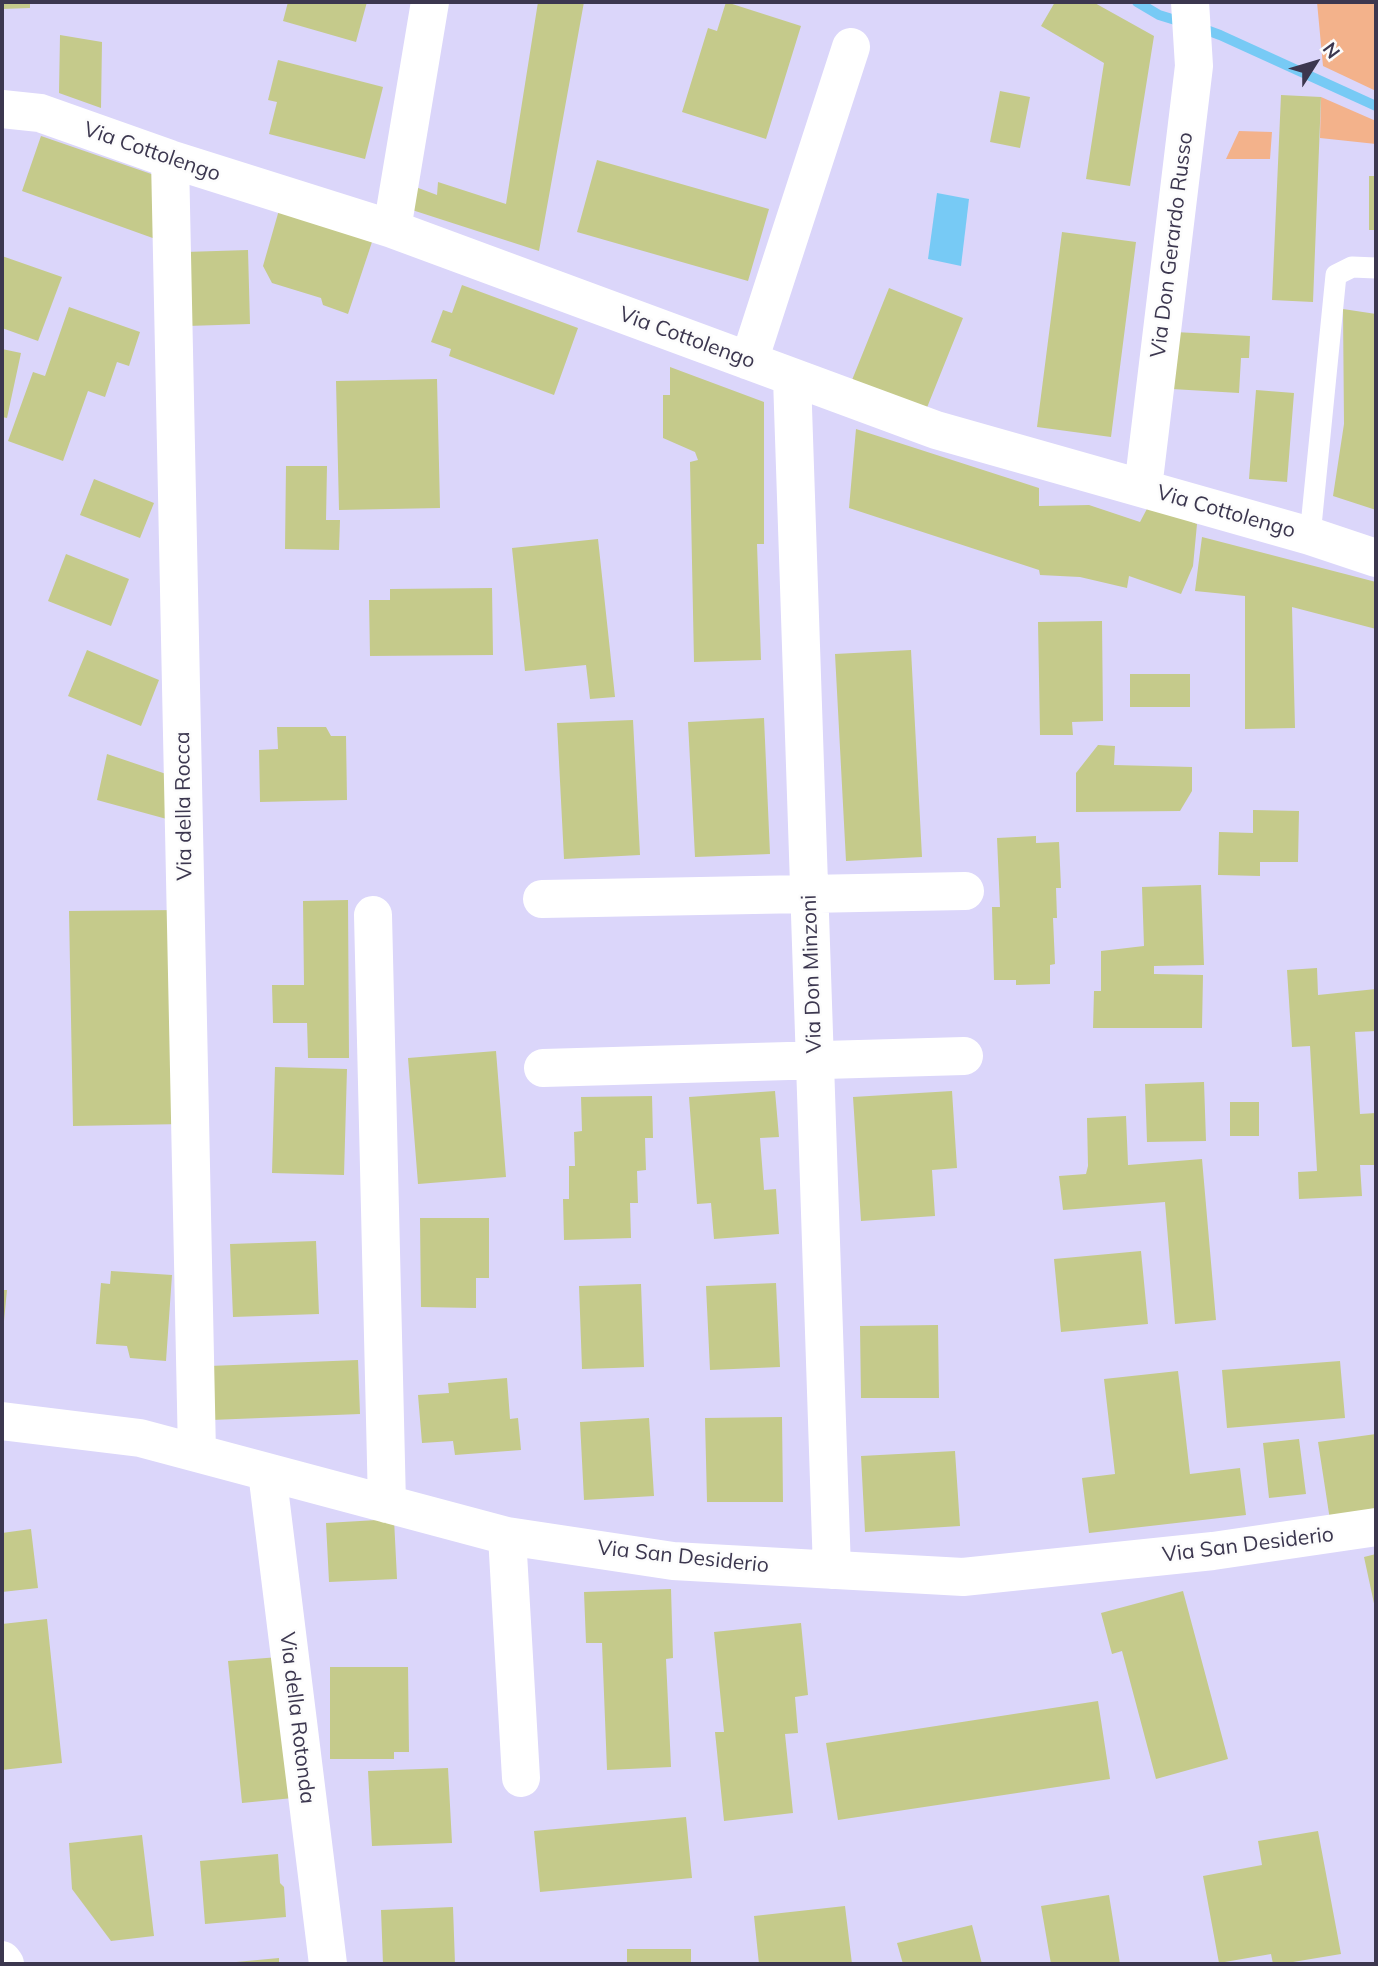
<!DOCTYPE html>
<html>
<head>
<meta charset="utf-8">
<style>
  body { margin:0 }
  #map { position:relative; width:1378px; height:1966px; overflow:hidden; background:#dbd6fa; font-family:Mulish,sans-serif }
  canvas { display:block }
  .frame { position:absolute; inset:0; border:4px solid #3c374f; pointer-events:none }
  .north { position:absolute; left:1280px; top:28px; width:70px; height:70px; -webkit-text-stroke:5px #fcfcfc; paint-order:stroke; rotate:53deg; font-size:19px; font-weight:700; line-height:28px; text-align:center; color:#3c374f }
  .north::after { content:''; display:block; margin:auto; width:24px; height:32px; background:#3c374f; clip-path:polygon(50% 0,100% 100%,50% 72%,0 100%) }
</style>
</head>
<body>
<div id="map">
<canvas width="1378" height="1966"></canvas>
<div class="frame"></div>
<div class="north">N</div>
</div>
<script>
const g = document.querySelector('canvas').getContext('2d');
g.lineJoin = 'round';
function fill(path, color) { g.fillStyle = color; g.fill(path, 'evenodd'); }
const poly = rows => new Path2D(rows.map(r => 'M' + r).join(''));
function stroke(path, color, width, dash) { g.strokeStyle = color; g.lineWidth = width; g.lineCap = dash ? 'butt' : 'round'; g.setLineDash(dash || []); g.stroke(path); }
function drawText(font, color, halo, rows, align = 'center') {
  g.font = font + ' Mulish,sans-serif'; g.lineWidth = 5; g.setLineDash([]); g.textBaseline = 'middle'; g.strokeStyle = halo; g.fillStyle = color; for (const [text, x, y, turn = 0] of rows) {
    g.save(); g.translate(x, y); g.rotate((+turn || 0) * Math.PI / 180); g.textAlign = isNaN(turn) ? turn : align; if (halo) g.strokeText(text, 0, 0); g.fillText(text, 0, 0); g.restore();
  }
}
fill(poly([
  [1317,2,1376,2,1376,91,1323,66],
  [1321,97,1376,121,1376,144,1320,138],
  [1239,131,1272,132,1270,159,1226,159]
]), '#f3b28b');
fill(poly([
  [937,193,969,199,961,266,928,259]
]), '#77caf5');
stroke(poly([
  [1137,2,1159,15,1185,23],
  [1201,28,1220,35,1376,106]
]), '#77caf5', 10);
fill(poly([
  [2,2,30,2,30,8,2,9],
  [288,2,367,2,356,42,283,21],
  [538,2,584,2,539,251,409,209,413,186,437,195,438,182,506,204],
  [726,2,801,26,766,139,682,112,708,28,717,31],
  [1055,2,1093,2,1154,36,1130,186,1086,179,1104,63,1041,26],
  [60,35,102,42,101,108,59,93],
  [278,60,383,87,365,159,269,134,277,102,268,100],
  [1000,91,1030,97,1020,148,990,142],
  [1281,95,1321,97,1313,302,1272,300],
  [41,136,160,177,161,241,22,191],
  [597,160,769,209,748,281,577,232],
  [1369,176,1376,176,1376,230,1369,230],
  [279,210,372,242,348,314,323,305,321,298,272,283,263,266],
  [1062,232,1136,242,1111,437,1037,427],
  [248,250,250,324,187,326,185,252],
  [2,256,62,277,38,341,2,328],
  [462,285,578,328,554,395,449,356,451,349,431,342,443,310,452,313],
  [889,288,963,318,926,410,852,380],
  [69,307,140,332,129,366,117,362,105,397,88,391,63,461,8,441,33,372,45,376],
  [1343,309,1376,314,1376,510,1333,496,1344,424],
  [1175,332,1250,336,1249,358,1241,358,1239,393,1172,389],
  [2,349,21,353,7,418,2,417],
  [670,367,764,402,764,544,757,544,761,660,694,662,690,462,698,460,695,452,663,438,663,395,670,395],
  [437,379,440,508,339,510,336,381],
  [1256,390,1294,393,1287,482,1249,479],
  [856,429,1039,488,1039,506,1089,505,1140,522,1149,505,1197,524,1193,566,1181,594,1129,576,1127,588,1080,577,1040,575,1039,570,849,508],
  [286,466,327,466,326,520,340,520,339,550,285,549],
  [94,479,154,503,140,538,80,515],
  [1202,537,1376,582,1376,629,1292,607,1295,728,1245,729,1245,596,1195,591],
  [598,539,615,697,590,699,586,665,525,671,512,548],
  [66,554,129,579,111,626,48,601],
  [492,588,493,655,370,656,369,600,390,600,390,589],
  [1102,621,1103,721,1072,722,1073,735,1040,735,1038,622],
  [87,650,159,680,141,726,68,696],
  [911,650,922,857,846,861,835,654],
  [1130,674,1190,674,1190,707,1130,707],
  [764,718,770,854,695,857,688,722],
  [633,720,640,855,564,859,557,723],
  [277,727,326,727,331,736,346,736,347,800,260,802,259,750,278,749],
  [1098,745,1115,746,1114,765,1192,767,1192,791,1180,811,1076,812,1076,773],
  [107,754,175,777,174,821,97,800],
  [1253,810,1299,811,1298,862,1260,862,1260,876,1218,875,1219,832,1253,833],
  [1036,836,1036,843,1059,842,1061,888,1056,888,1057,918,1053,918,1055,964,1050,965,1050,984,1016,985,1016,980,994,980,992,907,1000,907,997,838],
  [1201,885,1204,965,1154,966,1154,974,1203,975,1202,1028,1093,1028,1094,991,1101,991,1101,951,1144,946,1142,887],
  [348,900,349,1058,308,1058,307,1023,273,1023,272,985,304,985,303,901],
  [180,910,184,1124,73,1126,69,911],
  [1317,968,1318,995,1376,989,1376,1031,1355,1032,1360,1114,1376,1113,1376,1165,1360,1165,1362,1196,1299,1199,1298,1172,1317,1171,1310,1046,1292,1047,1287,970],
  [496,1051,506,1177,418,1184,408,1058],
  [275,1067,347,1069,344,1175,272,1173],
  [1204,1082,1206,1141,1147,1142,1145,1084],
  [775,1091,779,1137,760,1138,764,1190,776,1189,779,1234,714,1239,711,1203,697,1204,689,1097],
  [952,1091,957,1168,932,1170,935,1216,861,1221,853,1097],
  [652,1096,653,1138,645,1138,646,1170,637,1171,638,1203,630,1203,631,1238,564,1240,563,1199,569,1199,569,1166,575,1166,574,1132,582,1131,581,1097],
  [1230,1102,1259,1102,1259,1136,1230,1136],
  [1126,1116,1128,1165,1202,1159,1216,1320,1175,1324,1165,1202,1063,1210,1059,1176,1086,1174,1088,1166,1087,1118],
  [420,1218,489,1218,489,1278,476,1278,476,1308,421,1307],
  [316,1241,319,1314,233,1317,230,1244],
  [1141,1251,1148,1324,1061,1332,1054,1259],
  [111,1271,172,1275,166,1361,130,1358,127,1346,96,1344,101,1283,110,1284],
  [776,1283,780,1367,710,1370,706,1286],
  [641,1284,644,1367,582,1369,579,1286],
  [2,1290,7,1290,4,1321,2,1321],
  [938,1325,939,1398,861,1398,860,1326],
  [358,1360,360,1414,211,1420,209,1366],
  [1340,1361,1345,1418,1227,1428,1222,1370],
  [1178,1371,1190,1474,1240,1468,1246,1515,1089,1533,1082,1478,1115,1474,1104,1379],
  [507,1378,510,1419,518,1418,521,1450,455,1455,453,1441,422,1443,418,1395,449,1393,448,1383],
  [782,1417,783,1502,707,1502,705,1418],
  [649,1418,654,1496,584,1500,580,1422],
  [1376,1434,1376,1513,1330,1520,1318,1442],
  [1299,1439,1306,1494,1269,1498,1263,1443],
  [955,1451,960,1526,865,1532,861,1456],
  [394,1519,397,1579,329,1582,326,1523],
  [31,1529,38,1588,2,1592,2,1533],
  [1376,1554,1376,1608,1375,1608,1364,1557],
  [671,1589,673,1658,666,1659,671,1767,607,1770,602,1643,586,1643,584,1592],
  [1183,1591,1228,1759,1156,1779,1122,1651,1112,1654,1101,1613],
  [47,1619,62,1763,2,1770,2,1624],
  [801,1623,808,1695,795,1697,798,1733,785,1734,793,1813,724,1821,715,1732,724,1732,714,1632],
  [279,1657,293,1798,242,1803,228,1661],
  [330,1667,408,1667,409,1752,394,1752,394,1759,330,1759],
  [1098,1701,1110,1779,838,1820,826,1743],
  [448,1768,452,1843,372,1846,368,1771],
  [686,1817,692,1878,540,1892,534,1831],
  [1318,1831,1341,1954,1281,1964,1273,1964,1271,1954,1219,1963,1203,1876,1262,1865,1258,1841],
  [142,1835,154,1936,111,1941,72,1889,69,1843],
  [278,1854,280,1883,284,1887,286,1917,205,1924,200,1861],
  [1109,1895,1120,1964,1051,1964,1041,1906],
  [845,1906,852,1964,759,1964,754,1916],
  [453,1907,455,1964,383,1964,381,1910],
  [972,1925,982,1964,903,1964,897,1943],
  [627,1949,691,1949,691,1964,627,1964],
  [279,1958,279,1964,236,1964,236,1962]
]), '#c5ca8b');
stroke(poly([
  [1310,536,1336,275,1352,267,1376,268]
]), '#fff', 21);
stroke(poly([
  [2,109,40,113,170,159,392,229,936,430,1310,536,1376,558],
  [170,159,197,1453],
  [392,229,430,2],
  [749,361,851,47],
  [792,378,832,1570],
  [1143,488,1194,66,1190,2],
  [542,899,965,891],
  [373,915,387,1504],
  [543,1068,964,1056],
  [2,1421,140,1438,507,1536,673,1561,963,1577,1213,1551,1376,1527],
  [267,1472,328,1964],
  [507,1536,521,1778]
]), '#fff', 38);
stroke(poly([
  [2,1960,5,1964]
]), '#fff', 38);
drawText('21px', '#3c374f', '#fcfcfc', [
  ["Via Cottolengo",152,152,19],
  ["Via Don Gerardo Russo",1172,245,-83],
  ["Via Cottolengo",687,338,20],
  ["Via Cottolengo",1226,512,16],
  ["Via della Rocca",184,806,-91],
  ["Via Don Minzoni",812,974,-92],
  ["Via San Desiderio",1248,1545,-7],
  ["Via San Desiderio",683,1557,6],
  ["Via della Rotonda",297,1718,83]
]);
</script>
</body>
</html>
